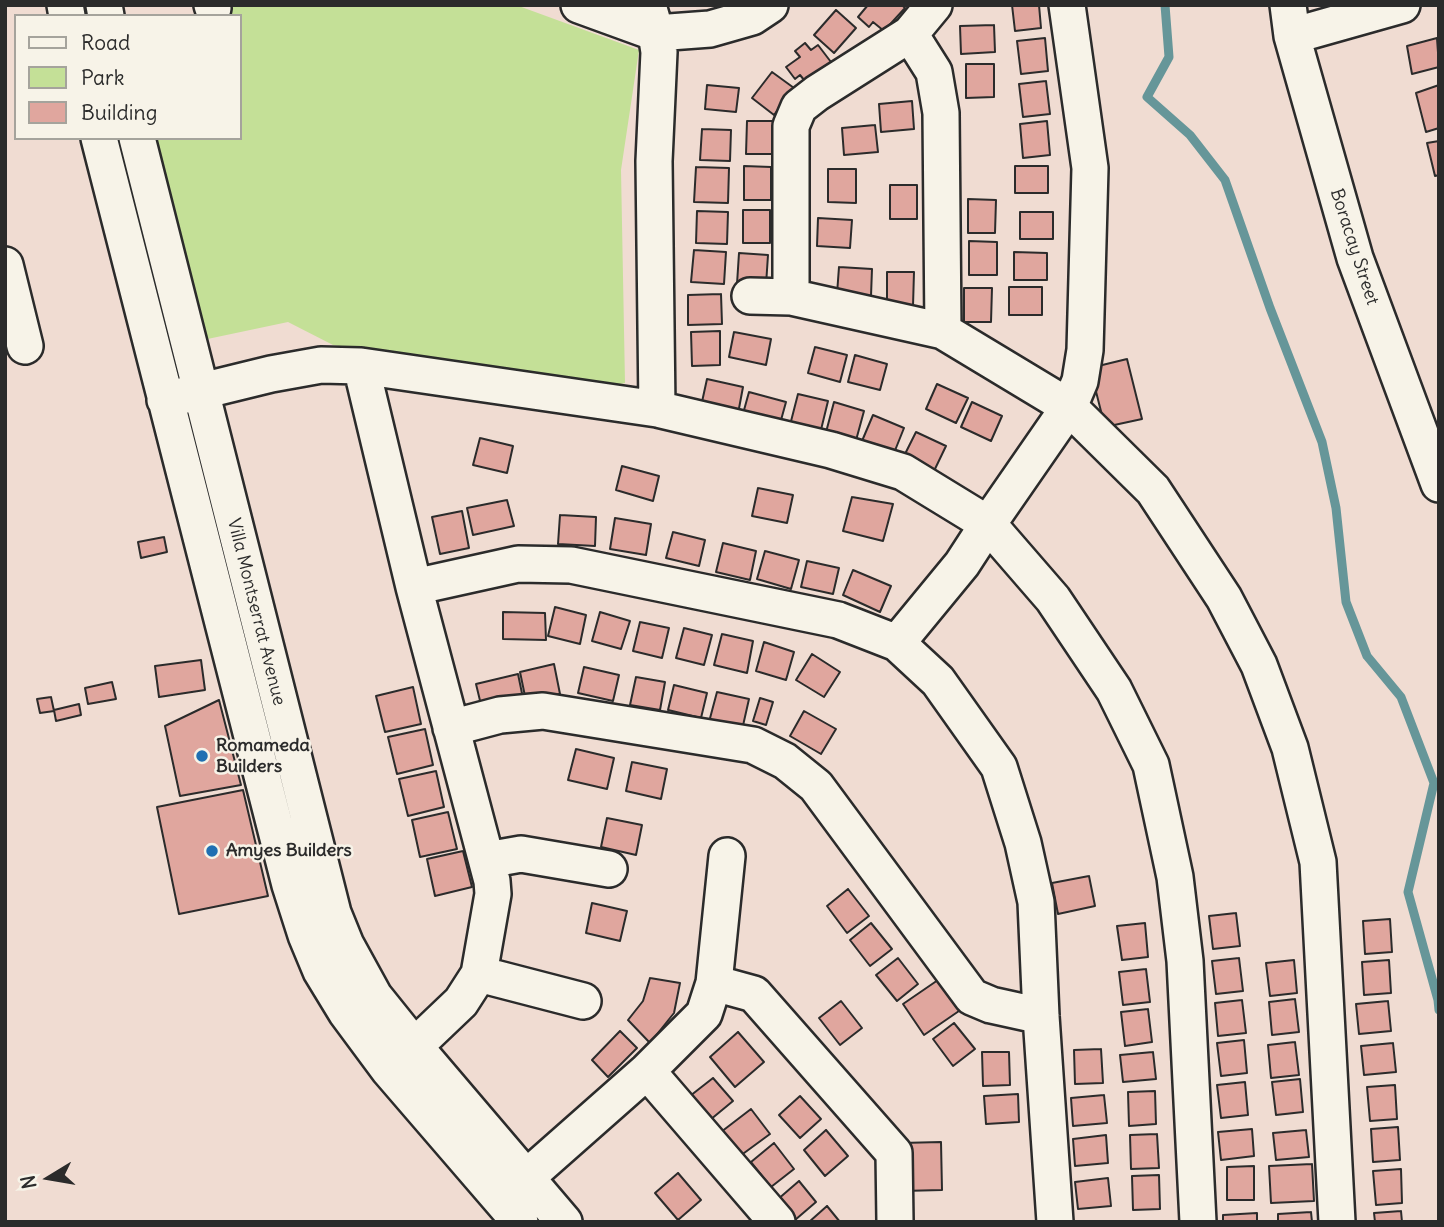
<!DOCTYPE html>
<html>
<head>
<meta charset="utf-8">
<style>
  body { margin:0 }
  #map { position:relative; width:1444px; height:1227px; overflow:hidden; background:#f0dcd2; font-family:Delius,sans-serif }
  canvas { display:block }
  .frame { position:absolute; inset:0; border:7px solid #2b2b2b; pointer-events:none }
  .legend { position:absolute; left:14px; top:14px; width:228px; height:126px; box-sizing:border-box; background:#f7f3e8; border:2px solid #a5a39c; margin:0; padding:9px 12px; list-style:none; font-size:21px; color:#2b2b2b }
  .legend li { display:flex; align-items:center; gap:14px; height:35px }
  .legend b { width:35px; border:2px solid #a5a39c }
  .north { position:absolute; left:14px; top:1143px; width:70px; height:70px; -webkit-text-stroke:5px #f7f3e8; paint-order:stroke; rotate:259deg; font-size:19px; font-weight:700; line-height:28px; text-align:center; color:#2b2b2b }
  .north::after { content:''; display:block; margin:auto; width:24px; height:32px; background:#2b2b2b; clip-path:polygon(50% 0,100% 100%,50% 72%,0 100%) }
</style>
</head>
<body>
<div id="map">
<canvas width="1444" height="1227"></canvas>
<div class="frame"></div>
<ul class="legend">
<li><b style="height:9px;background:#f7f3e8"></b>Road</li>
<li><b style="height:19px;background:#c4e097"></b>Park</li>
<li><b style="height:19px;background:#e0a69e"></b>Building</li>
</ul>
<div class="north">N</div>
</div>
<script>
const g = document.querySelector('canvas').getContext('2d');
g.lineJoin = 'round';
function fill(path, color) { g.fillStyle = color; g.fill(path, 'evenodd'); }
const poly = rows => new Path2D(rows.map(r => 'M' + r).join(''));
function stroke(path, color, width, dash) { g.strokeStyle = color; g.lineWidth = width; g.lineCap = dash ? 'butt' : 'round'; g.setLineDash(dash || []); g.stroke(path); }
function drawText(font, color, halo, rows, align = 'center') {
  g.font = font + ' Delius,sans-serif'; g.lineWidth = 5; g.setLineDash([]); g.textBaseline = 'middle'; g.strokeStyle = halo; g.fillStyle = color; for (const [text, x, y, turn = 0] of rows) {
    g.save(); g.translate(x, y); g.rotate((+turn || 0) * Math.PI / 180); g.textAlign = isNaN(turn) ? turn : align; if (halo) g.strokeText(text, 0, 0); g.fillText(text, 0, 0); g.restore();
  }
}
fill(poly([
  [221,5,516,5,639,50,621,170,625,383,587,391,333,345,288,322,198,341,148,138,240,138,240,16,223,16]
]), '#c4e097');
stroke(poly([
  [1165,5,1169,57,1147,97,1190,135,1225,180,1270,308,1322,442,1336,508,1346,602,1367,656,1401,697,1434,783,1408,892,1438,1000,1439,1010]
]), '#669699', 9);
const building = poly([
  [868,5,902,5,905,8,884,31,873,22,869,27,858,17,868,5],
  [1012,5,1039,5,1041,28,1015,31,1012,5],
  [836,10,856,28,834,53,814,35,836,10],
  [994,25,995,52,961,54,960,26,994,25],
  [1045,38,1048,71,1021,74,1017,41,1045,38],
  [1437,38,1439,67,1412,74,1407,46,1437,38],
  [805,43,811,50,818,45,834,66,809,86,800,75,795,79,786,67,800,57,795,51,805,43],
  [966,64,994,64,994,97,966,98,966,64],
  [772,72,794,88,774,115,752,98,772,72],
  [1046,81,1050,114,1023,117,1019,84,1046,81],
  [707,85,739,88,736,112,705,109,707,85],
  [1439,85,1439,128,1426,132,1416,93,1439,85],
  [912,101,914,129,881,132,879,104,912,101],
  [747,121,774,121,774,154,746,154,747,121],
  [1047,121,1050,155,1023,158,1020,124,1047,121],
  [875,125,878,152,844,155,842,128,875,125],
  [702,129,731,130,730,161,700,160,702,129],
  [1439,141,1439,175,1435,176,1427,143,1439,141],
  [744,166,771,167,771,200,744,200,744,166],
  [1015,166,1048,166,1048,193,1015,193,1015,166],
  [696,167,729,168,728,203,694,202,696,167],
  [828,169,856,169,856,203,828,202,828,169],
  [890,185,917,185,917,219,890,219,890,185],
  [968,199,996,200,995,233,968,233,968,199],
  [743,210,770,210,770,243,743,243,743,210],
  [697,211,728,212,727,244,696,243,697,211],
  [1020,212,1053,212,1053,239,1020,239,1020,212],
  [818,218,852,220,850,248,817,246,818,218],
  [969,241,997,242,997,275,969,275,969,241],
  [694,250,726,252,724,284,691,282,694,250],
  [1014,252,1047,253,1047,280,1014,280,1014,252],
  [739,253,768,255,766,285,737,284,739,253],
  [839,267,872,269,871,296,837,294,839,267],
  [887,272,914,272,913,306,887,305,887,272],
  [1009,287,1042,287,1042,315,1009,315,1009,287],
  [964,288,992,288,991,322,964,322,964,288],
  [721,294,722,324,688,325,688,295,721,294],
  [720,331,720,365,692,366,691,332,720,331],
  [734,332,771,339,766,365,729,357,734,332],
  [815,347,847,355,840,382,808,373,815,347],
  [855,355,887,364,880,390,848,382,855,355],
  [1127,359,1142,419,1105,427,1090,368,1127,359],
  [707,379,743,387,737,419,700,411,707,379],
  [937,384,968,398,956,423,926,409,937,384],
  [749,392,786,402,778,431,741,421,749,392],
  [798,394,828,401,819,438,789,429,798,394],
  [834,402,864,411,855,444,825,436,834,402],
  [972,402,1002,416,991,441,961,427,972,402],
  [873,415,904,428,894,453,862,441,873,415],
  [916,432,946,446,934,471,904,456,916,432],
  [480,438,513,446,507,473,473,465,480,438],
  [622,466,659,476,653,501,616,490,622,466],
  [758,488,793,495,787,523,752,516,758,488],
  [852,497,893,504,883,541,843,531,852,497],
  [507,500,514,526,473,535,467,508,507,500],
  [462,511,469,548,440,554,432,517,462,511],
  [560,515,596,517,595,546,558,544,560,515],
  [615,518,651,524,646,555,610,549,615,518],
  [673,532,705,540,699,566,666,558,673,532],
  [164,537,167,552,141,558,138,542,164,537],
  [723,543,756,551,750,580,716,572,723,543],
  [765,551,799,560,791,589,757,579,765,551],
  [807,561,839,568,833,594,801,587,807,561],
  [853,570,891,586,880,612,843,595,853,570],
  [555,607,586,615,580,644,548,636,555,607],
  [503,612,545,613,546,640,503,639,503,612],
  [600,612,630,621,621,649,592,641,600,612],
  [640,622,669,628,662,658,633,651,640,622],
  [684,628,712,635,704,665,676,658,684,628],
  [722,634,753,641,747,673,714,665,722,634],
  [764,642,794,652,786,680,756,671,764,642],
  [812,654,840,672,824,697,796,680,812,654],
  [201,660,205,690,159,697,155,666,201,660],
  [554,664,560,694,526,701,520,672,554,664],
  [584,667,619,675,613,701,578,693,584,667],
  [518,674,524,703,483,713,476,684,518,674],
  [636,677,665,682,660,710,630,705,636,677],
  [112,682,116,699,88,704,85,688,112,682],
  [674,685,707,693,701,718,668,710,674,685],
  [413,687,421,724,385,732,376,696,413,687],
  [717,692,749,699,742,730,709,722,717,692],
  [51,697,54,711,40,713,37,699,51,697],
  [760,698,773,702,766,725,753,721,760,698],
  [219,700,241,785,180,796,165,726,219,700],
  [79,704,81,715,56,721,54,710,79,704],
  [804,711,836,729,821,754,790,736,804,711],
  [425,729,433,765,397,774,388,737,425,729],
  [576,749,614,758,607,789,568,780,576,749],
  [632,762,667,769,661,799,626,791,632,762],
  [436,771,444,807,408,816,399,779,436,771],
  [243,790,268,896,179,914,157,807,243,790],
  [448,812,457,849,420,857,412,820,448,812],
  [607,818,642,825,636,855,601,847,607,818],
  [463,851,472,887,435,896,427,859,463,851],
  [1089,876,1095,906,1058,914,1052,883,1089,876],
  [848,889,869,916,847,933,827,906,848,889],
  [592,903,627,911,620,941,586,933,592,903],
  [1236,913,1240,946,1213,949,1209,916,1236,913],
  [1390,919,1392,952,1365,954,1363,921,1390,919],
  [871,923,892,949,870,966,850,940,871,923],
  [1145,923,1148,957,1122,960,1117,926,1145,923],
  [898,958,918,984,897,1001,876,975,898,958],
  [1239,958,1243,991,1216,994,1212,961,1239,958],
  [1294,960,1297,993,1270,996,1266,963,1294,960],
  [1389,960,1391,993,1364,995,1362,962,1389,960],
  [1146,969,1150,1002,1123,1005,1119,972,1146,969],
  [650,978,680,983,674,1013,650,1043,628,1020,643,1001,650,978],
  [938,980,959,1011,924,1035,903,1004,938,980],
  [1295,999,1299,1032,1272,1035,1269,1002,1295,999],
  [1242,1000,1246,1033,1218,1036,1215,1003,1242,1000],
  [841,1001,862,1028,840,1045,819,1018,841,1001],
  [1388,1001,1391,1031,1359,1034,1356,1004,1388,1001],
  [1148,1009,1152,1042,1125,1046,1121,1012,1148,1009],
  [954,1023,975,1049,953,1066,933,1039,954,1023],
  [620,1031,637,1048,608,1077,592,1060,620,1031],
  [738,1032,764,1062,735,1087,710,1057,738,1032],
  [1244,1040,1247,1073,1221,1076,1217,1043,1244,1040],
  [1295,1042,1299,1075,1271,1078,1268,1045,1295,1042],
  [1393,1043,1396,1072,1364,1075,1361,1046,1393,1043],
  [1101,1049,1103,1083,1075,1084,1074,1050,1101,1049],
  [982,1052,1009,1052,1010,1085,983,1086,982,1052],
  [1153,1052,1156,1079,1123,1082,1120,1055,1153,1052],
  [713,1078,733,1101,710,1120,690,1096,713,1078],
  [1300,1079,1303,1112,1276,1115,1272,1082,1300,1079],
  [1245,1082,1248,1115,1221,1118,1217,1085,1245,1082],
  [1395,1085,1397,1119,1370,1121,1367,1087,1395,1085],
  [1155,1091,1156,1124,1129,1126,1128,1092,1155,1091],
  [1018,1094,1019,1122,986,1124,984,1096,1018,1094],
  [1104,1095,1107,1123,1073,1126,1071,1098,1104,1095],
  [800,1096,821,1119,800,1138,779,1115,800,1096],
  [751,1109,770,1134,740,1156,721,1132,751,1109],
  [1398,1127,1400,1160,1373,1162,1371,1129,1398,1127],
  [1252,1129,1254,1156,1221,1160,1218,1132,1252,1129],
  [826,1130,848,1156,825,1176,804,1150,826,1130],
  [1306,1130,1309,1157,1276,1160,1273,1133,1306,1130],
  [1157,1134,1159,1168,1131,1169,1130,1135,1157,1134],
  [1106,1135,1108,1163,1075,1166,1073,1139,1106,1135],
  [941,1142,942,1190,902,1191,901,1143,941,1142],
  [774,1143,794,1169,771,1187,751,1162,774,1143],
  [1312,1164,1314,1201,1271,1203,1269,1166,1312,1164],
  [1254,1166,1254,1200,1227,1200,1227,1167,1254,1166],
  [1401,1169,1402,1203,1376,1205,1373,1171,1401,1169],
  [678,1173,701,1200,678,1220,655,1193,678,1173],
  [1159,1175,1160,1209,1133,1210,1132,1176,1159,1175],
  [1108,1178,1111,1206,1078,1209,1075,1182,1108,1178],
  [799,1181,816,1202,795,1220,777,1200,799,1181],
  [827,1206,840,1222,809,1222,827,1206],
  [1401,1211,1402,1222,1375,1222,1374,1213,1401,1211],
  [1311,1212,1312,1222,1278,1222,1278,1214,1311,1212],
  [1257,1213,1257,1222,1223,1222,1223,1215,1257,1213]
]);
fill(building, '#e0a69e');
stroke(building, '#2b2b2b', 2);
const minor = poly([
  [65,5,67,16],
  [104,5,106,16],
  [212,5,213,8],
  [579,5,656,33,710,29,752,17,770,5],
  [648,5,656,33,659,52,654,161,657,409],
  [1288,5,1292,36,1355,258,1439,484],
  [910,34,934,72,941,113,943,331],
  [1292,36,1402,5],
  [99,138,290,885,306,935,321,971,346,1012,389,1070,520,1222],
  [137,138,333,913,346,945,374,996,415,1047,564,1222],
  [5,265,25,346],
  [750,296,791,297,943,331,1069,407,1153,490,1224,598,1259,665,1290,748,1318,862,1337,1222],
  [791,297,791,126,799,107,817,93,910,34,934,5],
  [361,366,414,587,492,881,493,894,479,974,461,1002,397,1063],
  [165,400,271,374,321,365,361,366,657,409,831,450,903,472,988,524,1053,599,1114,690,1151,765,1175,877,1185,961,1198,1222],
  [414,587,518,564,571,565,838,620,897,643,938,681,999,767,1023,843,1036,902,1041,1016,1055,1222],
  [897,643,962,564,988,524,1069,407,1080,381,1085,350,1090,168,1067,5],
  [451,728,500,715,543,711,753,745,785,761,816,786,972,997,991,1005,1041,1016],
  [487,860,521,854,609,869],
  [479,974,583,1001],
  [714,983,754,994,894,1153,895,1222],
  [647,1071,777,1222],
  [510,1192,647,1071,704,1014,714,983,727,856]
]);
stroke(minor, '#2b2b2b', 40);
stroke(minor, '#f7f3e8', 35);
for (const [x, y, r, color] of [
  [202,756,7,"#1f6fb2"],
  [212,851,7,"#1f6fb2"]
]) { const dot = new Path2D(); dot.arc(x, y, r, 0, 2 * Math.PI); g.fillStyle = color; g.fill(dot); stroke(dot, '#f7f3e8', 2.5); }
drawText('18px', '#2b2b2b', '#f7f3e8', [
  ["Boracay Street",1354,247,72],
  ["Villa Montserrat Avenue",256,612,76]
]);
drawText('bold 18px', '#2b2b2b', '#f7f3e8', [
  ["Romameda",216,746],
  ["Builders",216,767],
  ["Amyes Builders",226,851]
], 'left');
</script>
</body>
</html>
